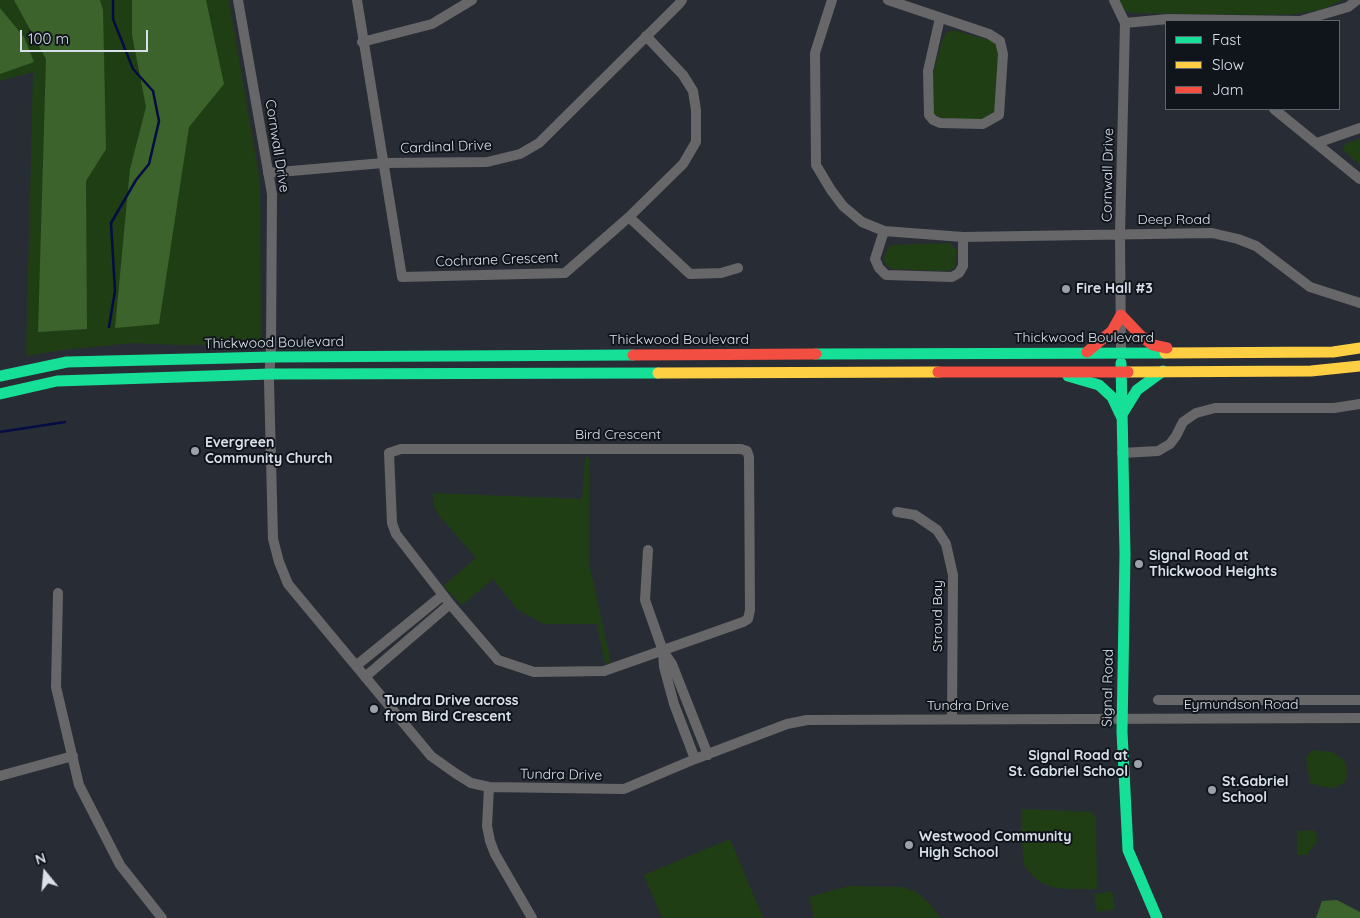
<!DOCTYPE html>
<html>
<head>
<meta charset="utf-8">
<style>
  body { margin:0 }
  #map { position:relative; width:1360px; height:918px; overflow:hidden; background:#282d35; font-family:Quicksand,sans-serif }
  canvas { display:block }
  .legend { position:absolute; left:1165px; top:20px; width:175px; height:90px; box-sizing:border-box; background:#10141b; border:1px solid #60666e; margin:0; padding:6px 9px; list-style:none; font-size:15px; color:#d9e0ea }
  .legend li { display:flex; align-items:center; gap:10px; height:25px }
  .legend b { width:25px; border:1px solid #60666e }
  .north { position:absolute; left:20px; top:848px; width:50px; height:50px; -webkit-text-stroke:4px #10141b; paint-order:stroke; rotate:343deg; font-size:14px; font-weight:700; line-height:20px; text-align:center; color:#d9e0ea }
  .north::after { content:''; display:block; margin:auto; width:18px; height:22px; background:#d9e0ea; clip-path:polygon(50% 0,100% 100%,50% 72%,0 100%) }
  .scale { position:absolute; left:20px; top:30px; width:128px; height:22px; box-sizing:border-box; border:2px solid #d9e0ea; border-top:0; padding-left:6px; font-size:15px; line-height:18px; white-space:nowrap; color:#d9e0ea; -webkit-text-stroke:4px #10141b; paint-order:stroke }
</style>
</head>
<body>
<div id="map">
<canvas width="1360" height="918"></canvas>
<ul class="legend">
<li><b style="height:6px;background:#16e098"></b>Fast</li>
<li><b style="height:6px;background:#ffcf43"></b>Slow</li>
<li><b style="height:6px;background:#f24e42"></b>Jam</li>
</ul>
<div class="north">N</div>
<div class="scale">100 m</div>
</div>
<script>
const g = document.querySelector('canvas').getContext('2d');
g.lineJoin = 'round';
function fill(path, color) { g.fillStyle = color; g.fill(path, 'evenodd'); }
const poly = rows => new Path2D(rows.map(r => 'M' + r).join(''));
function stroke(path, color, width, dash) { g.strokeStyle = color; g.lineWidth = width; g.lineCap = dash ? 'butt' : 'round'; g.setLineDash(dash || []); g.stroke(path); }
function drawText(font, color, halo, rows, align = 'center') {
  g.font = font + ' Quicksand,sans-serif'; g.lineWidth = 4; g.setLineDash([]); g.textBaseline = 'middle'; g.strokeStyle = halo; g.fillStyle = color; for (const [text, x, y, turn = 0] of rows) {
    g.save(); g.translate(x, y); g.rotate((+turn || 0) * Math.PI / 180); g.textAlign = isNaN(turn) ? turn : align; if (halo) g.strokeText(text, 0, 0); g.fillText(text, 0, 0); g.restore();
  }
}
fill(poly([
  [0,0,229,0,260,181,261,345,177,345,133,343,62,350,26,356,33,72,0,81],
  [1119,0,1343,0,1320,10,1297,14,1263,15,1131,13,1124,10],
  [953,30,993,41,999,47,995,113,985,120,941,118,934,114,933,74,942,41,946,33],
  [1360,139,1360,165,1342,149,1347,143],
  [949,243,957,251,954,268,948,271,892,269,886,265,883,259,890,245],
  [585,457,589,458,589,563,611,663,605,663,597,624,544,624,518,610,493,579,462,605,443,586,476,558,439,515,434,506,433,493,582,499],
  [1312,750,1332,752,1344,760,1347,770,1346,781,1334,788,1324,787,1310,783,1306,758],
  [1022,809,1092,812,1096,818,1097,889,1067,889,1053,887,1041,883,1032,875,1024,865,1023,856,1021,830],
  [1313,830,1316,833,1317,841,1307,855,1297,855,1297,831],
  [730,839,763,918,662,918,644,875],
  [849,886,902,887,916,892,929,903,941,918,814,918,809,897],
  [1112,891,1115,909,1097,912,1094,894]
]), '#203e14');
fill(poly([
  [14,0,100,0,103,10,106,149,86,181,87,329,38,332,46,59],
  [132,0,206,0,224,84,189,127,159,324,115,328,130,169,146,107,132,35],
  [0,8,24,37,34,62,0,74],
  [1337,900,1360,912,1360,918,1316,918,1322,901]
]), '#3b632b');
stroke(poly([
  [109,327,115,291,111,223,136,180,149,164,159,121,153,91,133,69,113,19,113,0],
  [0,432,65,422]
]), '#050c43', 2.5);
stroke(poly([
  [238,0,272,194,271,348,269,381,273,539,279,562,288,584,431,756,455,773,471,783,489,787,624,789,695,759,787,724,807,720,1360,718],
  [357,0,402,277,565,273,629,217,683,164,696,142,696,110,693,91,683,75,646,36],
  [832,0,815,53,816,165,831,190,843,206,862,222,884,231,963,237,1212,233,1238,239,1256,246,1310,287,1360,303],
  [888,0,989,34,1000,41,1003,54,999,115,983,124,940,123,933,120,929,115,928,71,940,18],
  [1114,0,1125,23,1120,234,1121,353],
  [1125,23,1168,19,1300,21,1348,7,1357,0],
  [362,42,432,24,472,0],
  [1274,109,1360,179],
  [1317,143,1360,128],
  [268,173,383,163,487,162,520,154,539,143,679,4,682,0],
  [629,217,690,274,721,273,738,268],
  [884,231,875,259,879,268,886,275,952,277,959,273,963,266,963,237],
  [401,449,741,449,747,451,749,457,750,610,748,619,743,622,604,671,534,672,498,660,450,604,396,534,392,523,389,453,401,449],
  [1122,453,1158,451,1170,444,1176,436,1183,422,1196,413,1215,408,1334,408,1360,404],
  [897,512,915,515,937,530,946,544,953,575,952,719],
  [648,550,645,600,663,651,664,667,674,704,695,759],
  [58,593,56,687,79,785,120,865,162,918],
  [663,651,672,664,708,755],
  [357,665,443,595],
  [365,677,450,604],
  [1158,700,1360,700],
  [0,776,73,756],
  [489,787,487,826,490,841,495,854,532,918]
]), '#676668', 10);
stroke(poly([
  [816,354,1165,353],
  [1121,363,1125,554,1122,732,1128,850,1157,918],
  [0,376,67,362,271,357,633,355],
  [1068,376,1099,385,1112,397,1120,414],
  [0,394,57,381,270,374,658,373],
  [1121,416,1137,390,1163,371]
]), '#16e098', 11);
stroke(poly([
  [1165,353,1333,352,1360,348],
  [1128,372,1311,371,1360,366],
  [658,373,938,372]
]), '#ffcf43', 11);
stroke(poly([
  [1087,352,1112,331,1121,315,1141,336,1153,345,1167,348],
  [633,355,816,354],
  [938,372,1128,372]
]), '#f24e42', 11);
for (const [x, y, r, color] of [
  [1066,289,5,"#9ba1ab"],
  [195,451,5,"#9ba1ab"],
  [1139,564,5,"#9ba1ab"],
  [374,709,5,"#9ba1ab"],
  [1138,764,5,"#9ba1ab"],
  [1212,790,5,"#9ba1ab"],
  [909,845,5,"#9ba1ab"]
]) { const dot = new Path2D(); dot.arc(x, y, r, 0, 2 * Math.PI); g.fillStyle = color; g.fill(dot); stroke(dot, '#10141b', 2); }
drawText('14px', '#d9e0ea', '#10141b', [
  ["Cornwall Drive",277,146,81],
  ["Cardinal Drive",446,147,-2],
  ["Cornwall Drive",1108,175,-89],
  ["Deep Road",1174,220],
  ["Cochrane Crescent",497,260,-2],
  ["Thickwood Boulevard",1084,338],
  ["Thickwood Boulevard",679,340],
  ["Thickwood Boulevard",274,343,-1],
  ["Bird Crescent",618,435],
  ["Stroud Bay",938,616,-90],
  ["Signal Road",1108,688,-89],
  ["Eymundson Road",1241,705],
  ["Tundra Drive",968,706],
  ["Tundra Drive",561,775,1]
]);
drawText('bold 14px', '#d9e0ea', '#10141b', [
  ["Fire Hall #3",1076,289],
  ["Evergreen",205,443],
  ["Community Church",205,459],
  ["Signal Road at",1149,556],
  ["Thickwood Heights",1149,572],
  ["Tundra Drive across",384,701],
  ["from Bird Crescent",384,717],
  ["Signal Road at",1128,756,"right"],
  ["St. Gabriel School",1128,772,"right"],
  ["St.Gabriel",1222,782],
  ["School",1222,798],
  ["Westwood Community",919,837],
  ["High School",919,853]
], 'left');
</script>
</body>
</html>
